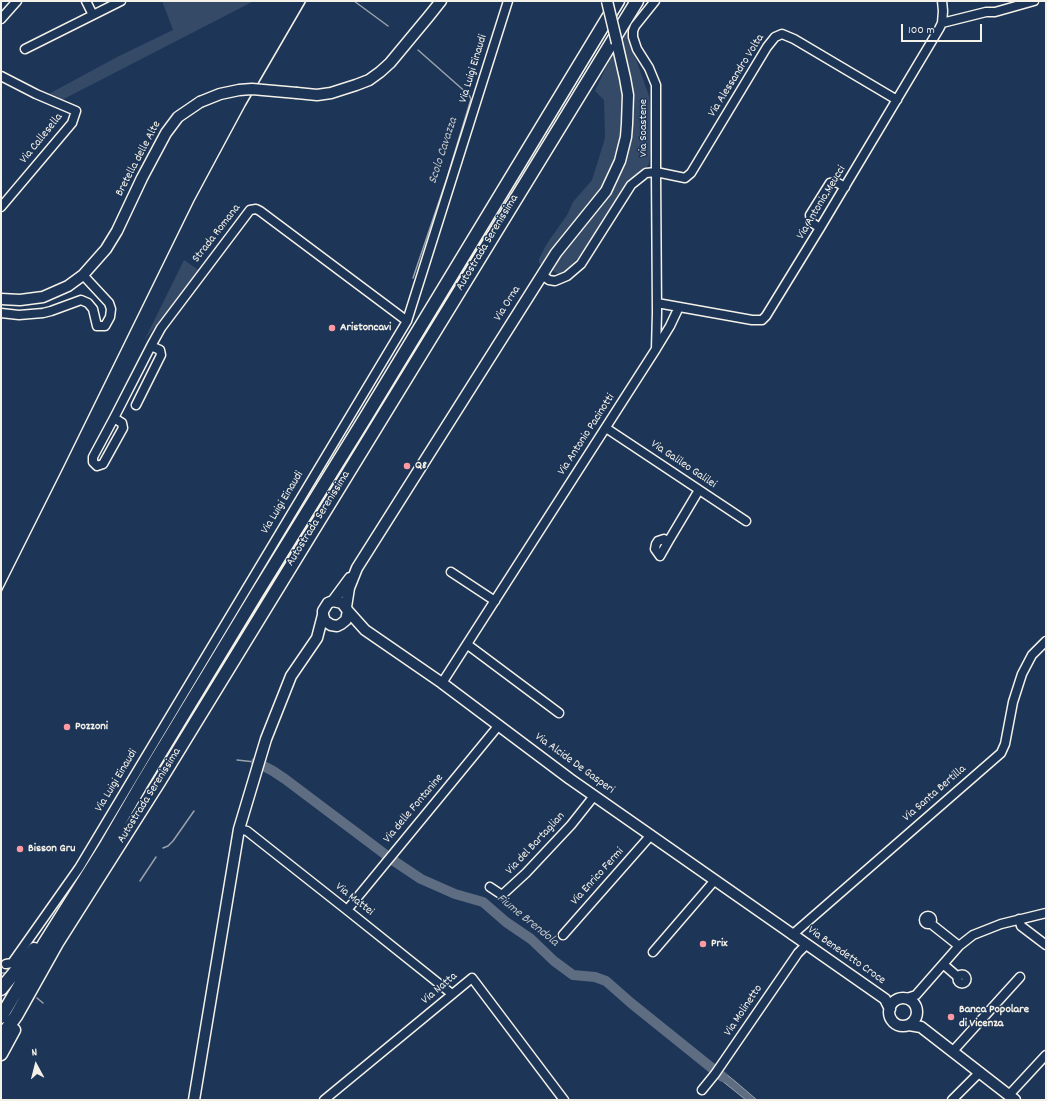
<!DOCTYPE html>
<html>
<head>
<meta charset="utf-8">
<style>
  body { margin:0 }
  #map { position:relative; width:1047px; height:1101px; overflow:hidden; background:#1d3557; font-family:Dekko,sans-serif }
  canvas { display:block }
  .frame { position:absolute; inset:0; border:2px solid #f4f1e8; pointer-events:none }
  .north { position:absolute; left:16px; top:1045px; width:40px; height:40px; -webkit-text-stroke:3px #1d3557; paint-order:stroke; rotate:353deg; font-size:11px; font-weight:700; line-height:16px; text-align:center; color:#f4f1e8 }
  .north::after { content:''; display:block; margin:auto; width:14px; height:18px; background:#f4f1e8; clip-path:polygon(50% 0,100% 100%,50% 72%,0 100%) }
  .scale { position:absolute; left:901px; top:24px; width:81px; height:18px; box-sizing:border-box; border:2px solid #f4f1e8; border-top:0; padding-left:5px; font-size:12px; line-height:14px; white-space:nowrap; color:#f4f1e8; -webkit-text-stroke:3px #1d3557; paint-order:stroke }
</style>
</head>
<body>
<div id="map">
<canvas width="1047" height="1101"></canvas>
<div class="frame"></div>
<div class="north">N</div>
<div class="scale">100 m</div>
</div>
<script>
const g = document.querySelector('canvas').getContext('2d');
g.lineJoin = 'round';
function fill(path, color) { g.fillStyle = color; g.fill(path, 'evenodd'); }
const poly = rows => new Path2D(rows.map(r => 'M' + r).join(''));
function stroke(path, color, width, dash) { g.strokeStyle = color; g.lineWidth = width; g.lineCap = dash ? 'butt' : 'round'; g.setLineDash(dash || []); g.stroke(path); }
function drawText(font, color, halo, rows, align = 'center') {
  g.font = font + ' Dekko,sans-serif'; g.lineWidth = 3; g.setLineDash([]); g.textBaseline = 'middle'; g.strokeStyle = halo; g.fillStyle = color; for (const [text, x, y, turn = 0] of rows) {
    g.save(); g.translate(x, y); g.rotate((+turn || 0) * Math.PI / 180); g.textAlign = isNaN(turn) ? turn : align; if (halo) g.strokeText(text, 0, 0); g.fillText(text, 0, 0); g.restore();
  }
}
fill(poly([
  [162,1,254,1,58,102,45,96,117,57,173,30],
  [628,27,637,62,649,96,653,133,649,164,618,203,599,233,562,276,539,263,539,259,546,245,567,215,573,202,592,180,605,138,604,100,595,91,606,67],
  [184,260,200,271,145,339]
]), '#354a67');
const water = poly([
  [720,1069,736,1082,757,1100,746,1100,716,1076,720,1069]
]);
fill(water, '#5e6d82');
stroke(water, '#9aa2ab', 1);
stroke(poly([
  [354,1,388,26],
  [413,278,447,178,471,99,469,95,418,50],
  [237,760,255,762],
  [163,848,168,846,173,841,194,811],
  [140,881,156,857],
  [1,973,7,973],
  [37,998,43,1003]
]), '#9aa2ab', 1.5);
stroke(poly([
  [256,762,273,771,285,779,394,861,421,879,455,894,483,902,506,922,531,939,554,961,573,975,595,977,606,981,631,1003,723,1077]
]), '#5e6d82', 10);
const minor = poly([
  [86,1,93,15],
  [1,19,17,1],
  [942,23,986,12,995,12,1034,1],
  [25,49,121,1],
  [1,76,36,94,76,111,72,123,1,207],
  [820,228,811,222,810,215,830,183,836,182,845,187],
  [542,275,549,280,555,281,567,276,581,264,631,185,646,173,656,172,656,85,649,68,637,49,633,37,633,31,635,26,655,1],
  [657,303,752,320,762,320,766,316,820,228,939,29,942,23,943,11,942,1],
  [1,313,19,315,43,313,51,311,81,300,88,303,93,309,97,326,105,326,110,317,111,309,109,303,83,275],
  [656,349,657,313,656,172,685,178,691,173,767,47,775,37,782,34,794,39,897,100],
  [136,405,161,355,160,350,151,346],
  [114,418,122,423,123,428,103,464,97,466,93,462,93,457,114,418,151,346,161,328,250,210,256,209,260,211,407,321],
  [606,428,746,521],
  [668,542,660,556,655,549,656,544,658,541,664,539,668,542,699,490],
  [451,572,495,601],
  [468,645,559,713],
  [442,683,656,349,670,326,679,307],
  [239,829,247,831,347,910,452,994],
  [490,887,502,895,526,873,571,825,594,796],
  [347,910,499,725],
  '924 920a4 4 0 1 1 8 0a4 4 0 1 1-8 0Z',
  [1019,919,1021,926,1046,945],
  [930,923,959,946],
  [563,935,651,835],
  [792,935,1001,753,1005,744,1013,702,1022,674,1032,655,1046,641],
  [653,952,715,880],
  [6,964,12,963,79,868,407,321,508,1],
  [943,964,958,977],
  '957.5 979a4.5 4.5 0 1 1 9 0a4.5 4.5 0 1 1-9 0Z',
  [907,998,916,995,959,946,973,935,1001,924,1046,913],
  [953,1051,1020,977],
  [702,1090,715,1074,798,953,806,945],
  [1009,1095,1046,1055],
  [324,1100,472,978,564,1100],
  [952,1100,980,1072]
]);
const major = poly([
  [297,93,317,95,331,93,356,85,369,80,380,72,390,63,429,16,441,1],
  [1,299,20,300,43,297,68,286,83,275,106,249,117,231,142,178,166,133,178,117,200,102],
  [333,601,342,603,348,611,346,620,341,624,337,626,331,625,325,621,323,615,323,611,328,603,333,601,350,578],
  [346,607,349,588,357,568,556,253,606,191,620,161,626,137,627,124,628,95,625,78,617,43],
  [348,611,365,630,442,683,570,779,885,999,890,1009],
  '889 1012a14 14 0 1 1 28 0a14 14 0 1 1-28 0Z',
  [909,1025,921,1027,1015,1100],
  [194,1100,239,829,266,739,291,676,317,638,323,615]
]);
const highway = poly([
  [1,989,34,949],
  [1,1017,44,944,105,847,142,783,257,593,367,415,618,1],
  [1,1037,16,1016,57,943,159,782,637,1],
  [1,1054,14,1030]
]);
stroke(minor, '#f4f1e8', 11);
stroke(major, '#f4f1e8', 13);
stroke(highway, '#f4f1e8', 15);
stroke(minor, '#1d3557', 8);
stroke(major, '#1d3557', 10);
stroke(highway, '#1d3557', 12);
stroke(poly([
  [1,592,63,468,194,201,245,106,306,1]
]), '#f4f1e8', 1.5);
const majorBridge = poly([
  [607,1,617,43],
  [200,102,220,94,239,90,252,89,297,93]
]);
stroke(majorBridge, '#f4f1e8', 13, []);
stroke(majorBridge, '#1d3557', 10);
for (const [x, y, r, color] of [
  [332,328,4,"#ff9aa2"],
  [407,466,4,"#ff9aa2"],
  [67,727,4,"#ff9aa2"],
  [20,849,4,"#ff9aa2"],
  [703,944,4,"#ff9aa2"],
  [951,1017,4,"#ff9aa2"]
]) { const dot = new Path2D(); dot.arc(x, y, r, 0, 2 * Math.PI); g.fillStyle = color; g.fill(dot); stroke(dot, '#1d3557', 1.5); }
drawText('12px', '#f4f1e8', '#1d3557', [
  ["Via Luigi Einaudi",474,69,-73],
  ["Via Alessandro Volta",737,76,-58],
  ["Via Soastene",644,128,-90],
  ["Via Callesella",42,139,-51],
  ["Bretella delle Alte",139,159,-62],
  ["Via Antonio Meucci",822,203,-59],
  ["Strada Romana",217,234,-52],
  ["Autostrada Serenissima",488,243,-59],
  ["Via Orna",508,304,-58],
  ["Via Antonio Pacinotti",587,435,-57],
  ["Via Galileo Galilei",683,465,34],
  ["Via Luigi Einaudi",283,503,-59],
  ["Autostrada Serenissima",319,519,-58],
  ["Via Alcide De Gasperi",574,764,36],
  ["Via Luigi Einaudi",117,781,-59],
  ["Via Santa Bertilla",935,794,-41],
  ["Autostrada Serenissima",150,796,-58],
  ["Via delle Fontanine",414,809,-50],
  ["Via del Bartaglian",536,844,-47],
  ["Via Enrico Fermi",598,877,-48],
  ["Via Mattei",354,900,38],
  ["Via Benedetto Croce",846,956,35],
  ["Via Natta",440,989,-40],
  ["Via Molinetto",744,1011,-56]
]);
drawText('bold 12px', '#f4f1e8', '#1d3557', [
  ["Aristoncavi",340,328],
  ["Q8",415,466],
  ["Pozzoni",75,727],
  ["Bisson Gru",28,849],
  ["Prix",711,944],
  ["Banca Popolare",959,1010],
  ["di Vicenza",959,1024]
], 'left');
drawText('italic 13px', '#c0c3c4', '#1d3557', [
  ["Scolo Cavazza",444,151,-72],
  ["Fiume Brendola",527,921,39]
]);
</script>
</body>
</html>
